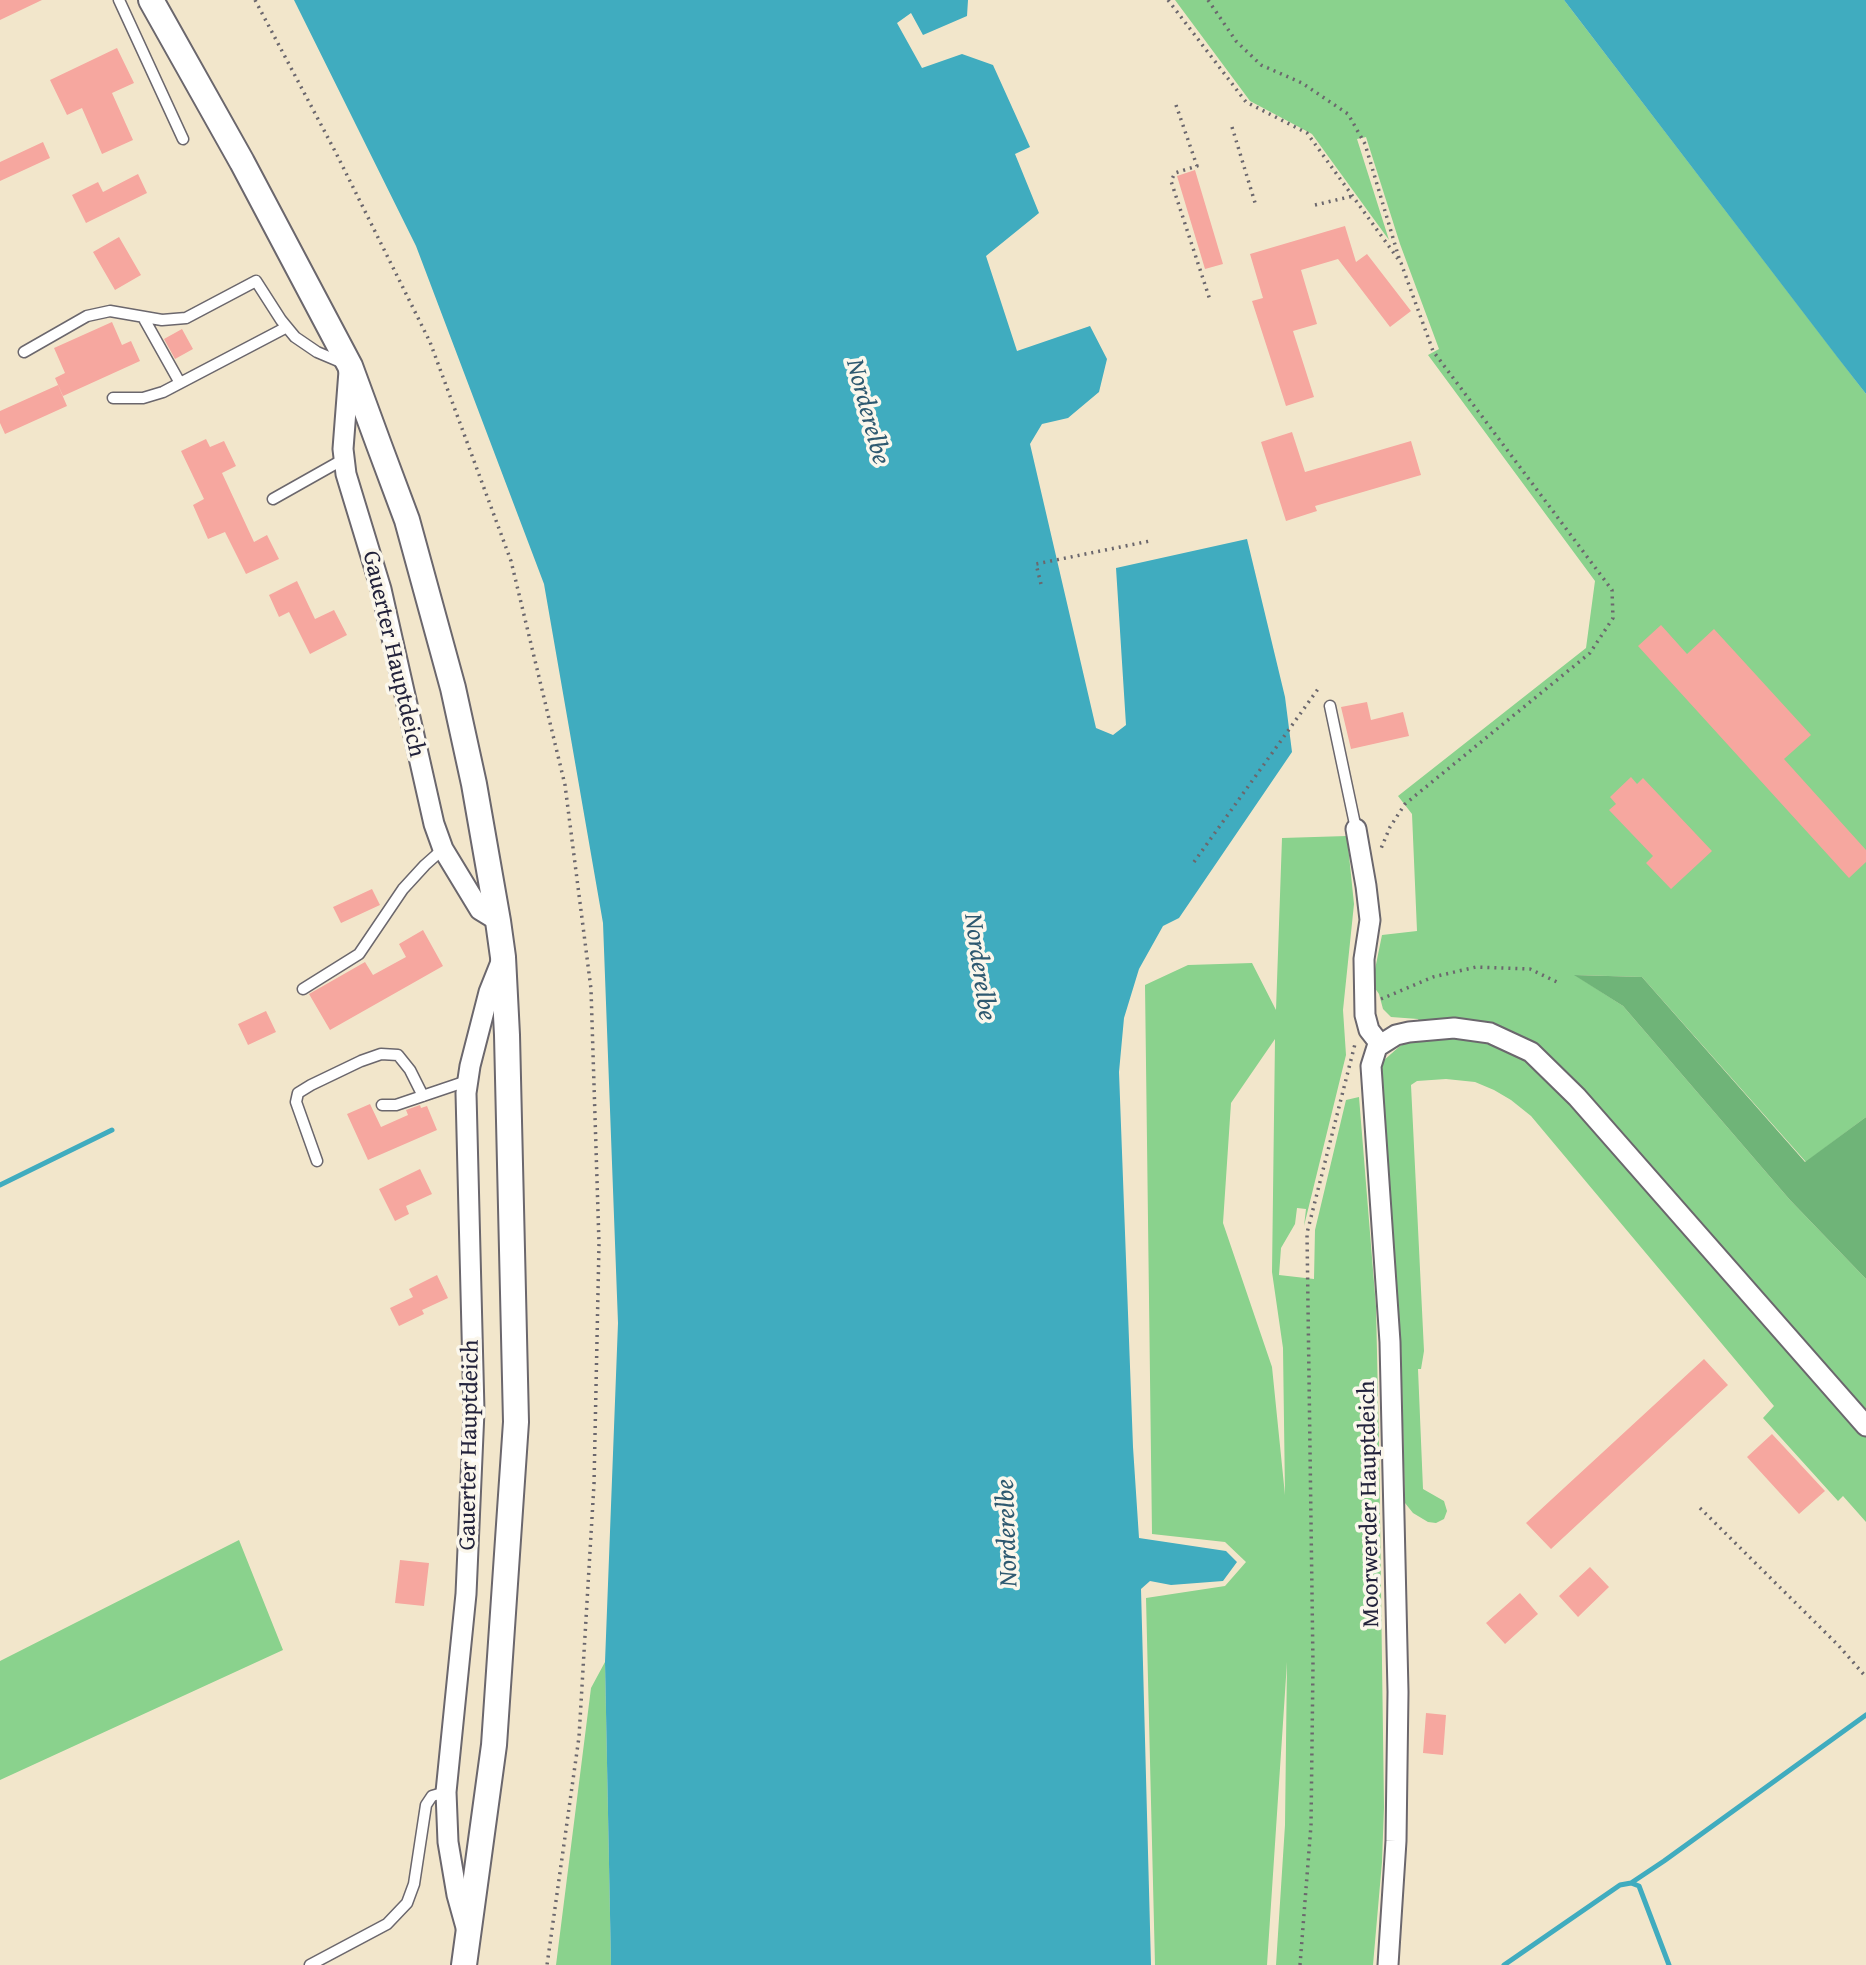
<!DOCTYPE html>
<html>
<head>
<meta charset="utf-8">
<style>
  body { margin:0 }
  canvas { display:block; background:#f2e6cb }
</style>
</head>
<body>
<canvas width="1866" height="1965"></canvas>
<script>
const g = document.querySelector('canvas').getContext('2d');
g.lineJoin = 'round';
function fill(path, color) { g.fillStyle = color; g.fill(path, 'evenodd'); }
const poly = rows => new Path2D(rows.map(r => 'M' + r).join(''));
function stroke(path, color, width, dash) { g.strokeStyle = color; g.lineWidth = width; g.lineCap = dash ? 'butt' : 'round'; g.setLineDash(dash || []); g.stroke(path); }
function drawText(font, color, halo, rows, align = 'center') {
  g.font = font + ' "Gentium Book Plus",serif'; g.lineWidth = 7; g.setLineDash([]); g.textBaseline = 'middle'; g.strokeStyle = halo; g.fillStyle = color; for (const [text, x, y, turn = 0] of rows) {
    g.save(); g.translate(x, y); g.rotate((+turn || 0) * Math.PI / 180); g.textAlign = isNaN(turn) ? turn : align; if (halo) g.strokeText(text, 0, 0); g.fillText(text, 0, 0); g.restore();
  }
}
fill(poly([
  [1175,0,1564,0,1866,394,1866,1117,1806,1162,1642,977,1575,975,1623,1006,1790,1200,1866,1279,1866,1411,1550,1058,1419,1021,1418,1019,1391,1017,1383,1009,1379,994,1372,984,1382,935,1417,931,1412,814,1398,796,1586,648,1595,581,1428,355,1439,349,1400,244,1366,137,1357,139,1389,240,1312,134,1250,101],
  [1347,836,1354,904,1343,1010,1346,1055,1304,1226,1306,1209,1297,1208,1295,1224,1281,1248,1279,1275,1314,1279,1315,1230,1346,1100,1359,1097,1376,1307,1379,1443,1384,1807,1382,1862,1373,1965,1276,1965,1285,1825,1287,1662,1267,1965,1155,1965,1146,1598,1225,1586,1246,1562,1225,1542,1152,1534,1145,985,1188,965,1252,963,1276,1010,1282,838],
  [1275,1039,1272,1272,1283,1348,1285,1495,1272,1367,1223,1223,1231,1103],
  [1445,1037,1496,1045,1523,1059,1558,1091,1866,1436,1866,1522,1843,1496,1838,1501,1763,1418,1774,1406,1531,1116,1511,1100,1494,1090,1475,1082,1446,1079,1417,1081,1411,1085,1424,1351,1421,1369,1418,1369,1423,1489,1444,1501,1447,1511,1444,1519,1436,1523,1428,1522,1413,1513,1405,1503,1401,1345,1380,1075,1383,1061,1400,1046,1409,1042],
  [239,1540,283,1650,0,1780,0,1661],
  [605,1662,611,1965,556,1965,591,1688]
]), '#8ad28d');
fill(poly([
  [1574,975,1642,977,1805,1162,1866,1117,1866,1279,1790,1200,1623,1006]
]), '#6fb478');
fill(poly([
  [294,0,968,0,967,16,923,35,911,13,897,23,922,68,962,54,993,65,1030,147,1015,154,1039,213,986,256,1017,351,1090,326,1107,359,1099,392,1068,418,1042,424,1030,444,1096,728,1113,735,1126,725,1116,568,1247,539,1285,697,1292,752,1179,918,1163,926,1139,969,1124,1018,1119,1072,1133,1447,1139,1538,1226,1551,1237,1562,1223,1581,1171,1585,1150,1581,1141,1589,1151,1965,611,1965,605,1662,618,1323,603,923,544,584,416,246],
  [1564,0,1866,0,1866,394,1838,358]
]), '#40acbf');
stroke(poly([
  [0,1185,112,1130],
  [1631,1883,1639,1886,1669,1965],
  [1504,1965,1620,1885,1631,1883,1664,1861,1866,1715]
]), '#40acbf', 5);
fill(poly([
  [0,0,42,0,0,20],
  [117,48,134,83,112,93,133,140,102,154,82,108,67,115,50,80],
  [43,142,50,158,0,181,0,162],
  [1195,170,1223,264,1205,269,1177,176],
  [138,174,147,193,86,223,72,195,98,182,103,192],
  [1345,226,1356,262,1367,254,1411,311,1390,327,1338,259,1301,270,1317,324,1293,331,1314,397,1286,406,1252,301,1263,298,1250,254],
  [119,237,141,275,115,290,93,252],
  [112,322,122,345,131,341,140,361,63,396,55,378,65,373,54,348],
  [182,329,193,349,175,359,164,339],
  [58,385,67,406,5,434,0,423,0,411],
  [1292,432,1305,472,1411,441,1421,475,1315,506,1317,511,1286,521,1261,442],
  [206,439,210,447,224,441,236,466,222,473,254,542,267,535,279,559,246,574,225,532,208,539,193,505,204,499,181,451],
  [297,581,315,619,334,610,347,635,310,654,289,612,279,617,269,595],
  [1661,625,1687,654,1714,629,1811,735,1784,759,1866,850,1866,862,1849,878,1638,646],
  [1367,702,1371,720,1403,712,1409,736,1351,749,1341,707],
  [1631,777,1637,784,1643,778,1712,851,1671,889,1646,863,1653,856,1609,810,1616,804,1610,797],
  [372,889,380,905,341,923,333,907],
  [423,930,443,966,330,1030,309,994,365,962,373,975,406,957,399,944],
  [266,1011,276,1032,248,1045,238,1024],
  [370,1104,381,1127,408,1115,406,1110,420,1105,421,1108,427,1106,437,1130,368,1160,347,1114],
  [420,1169,432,1194,406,1206,409,1214,395,1221,379,1189],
  [437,1275,448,1298,422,1310,424,1314,399,1326,390,1308,413,1297,409,1289],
  [1704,1359,1728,1385,1551,1549,1526,1523],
  [1772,1434,1825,1491,1799,1514,1747,1457],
  [400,1560,429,1563,424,1606,395,1603],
  [1590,1567,1609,1587,1578,1617,1559,1596],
  [1520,1593,1538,1614,1505,1644,1486,1623],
  [1426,1713,1446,1715,1443,1755,1423,1753]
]), '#f6a79f');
const service = poly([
  [119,0,183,139],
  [143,317,180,383],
  [24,352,87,316,110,311,162,320,186,318,256,281,281,320,295,337,317,352,343,363],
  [113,398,143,398,163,392,287,327],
  [273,499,344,459],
  [1330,706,1356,829],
  [303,989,359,954,403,889,425,865,443,849],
  [382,1105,396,1105,467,1081],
  [317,1161,296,1102,298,1093,311,1085,361,1061,381,1054,398,1055,410,1070,423,1096],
  [310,1965,387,1924,407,1903,414,1884,426,1805,432,1796,446,1792]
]);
const minor = poly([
  [349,371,343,449,346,474,381,589,434,824,443,849,480,910,498,921],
  [1356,829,1366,886,1370,920,1364,959,1365,1015,1369,1030,1380,1044],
  [467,1931,457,1895,448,1842,446,1792,466,1594,474,1411,466,1093,470,1066,489,992,501,962],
  [1388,1965,1396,1841,1398,1692,1390,1342,1371,1066,1377,1047,1396,1035,1409,1032,1454,1028,1490,1033,1531,1052,1577,1097,1866,1426]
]);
const tertiary = poly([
  [151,0,242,162,350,366,379,445,407,520,453,688,474,784,498,921,503,957,507,1035,516,1422,494,1745,464,1965]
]);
stroke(service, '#6b676d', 13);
stroke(minor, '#6b676d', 23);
stroke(tertiary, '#6b676d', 28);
stroke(poly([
  [255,0,336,153,430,342,511,561,565,785,591,989,599,1244,594,1484,579,1737,547,1965],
  [1168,0,1246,102,1307,133,1401,263,1433,351,1612,590,1613,618,1590,653,1405,804,1390,827,1380,851],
  [1208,0,1236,41,1261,65,1302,83,1348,114,1365,144,1399,258],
  [1176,105,1197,166,1175,173,1171,181,1210,300],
  [1232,127,1256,206],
  [1315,205,1353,196],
  [1041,584,1036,564,1150,541],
  [1194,862,1318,689],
  [1381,999,1433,977,1476,967,1530,969,1559,983],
  [1700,1508,1838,1645,1866,1677],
  [1300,1965,1311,1825,1313,1665,1307,1233,1355,1044]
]), '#6b676d', 3.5, [2, 5]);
stroke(service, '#fff', 10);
stroke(minor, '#fff', 19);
stroke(tertiary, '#fff', 24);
drawText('24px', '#22223b', '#fbf7ec', [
  ["Gauerter Hauptdeich",393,654,77],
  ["Gauerter Hauptdeich",470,1445,-89],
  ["Moorwerder Hauptdeich",1370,1504,-91]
]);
drawText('italic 26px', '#2e5970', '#fbf7ec', [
  ["Norderelbe",867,412,75],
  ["Norderelbe",979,967,82],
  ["Norderelbe",1008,1533,-92]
]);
</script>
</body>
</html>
